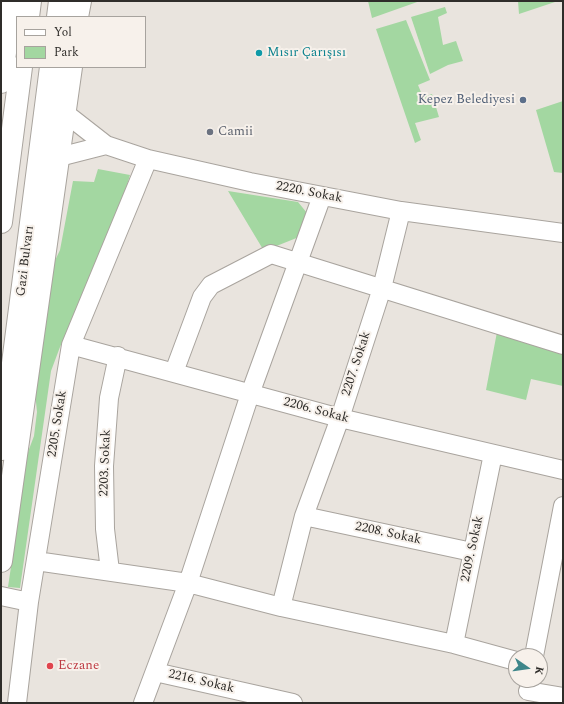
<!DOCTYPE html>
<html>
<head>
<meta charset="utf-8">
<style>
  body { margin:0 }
  #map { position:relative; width:564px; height:704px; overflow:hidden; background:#e9e4de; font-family:Spectral,serif }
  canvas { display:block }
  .frame { position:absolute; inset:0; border:2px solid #2f2d2a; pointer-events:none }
  .legend { position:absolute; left:16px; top:16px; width:130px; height:52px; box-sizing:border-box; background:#f7f1eb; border:1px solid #a7a39e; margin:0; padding:5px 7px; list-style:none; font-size:12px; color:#2f2d2a }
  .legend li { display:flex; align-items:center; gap:8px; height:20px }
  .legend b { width:20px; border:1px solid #a7a39e }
  .north { position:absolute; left:508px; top:648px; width:40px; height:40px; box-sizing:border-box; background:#f7f1eb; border:1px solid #a7a39e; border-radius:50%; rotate:103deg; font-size:11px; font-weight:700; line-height:16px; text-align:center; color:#2f2d2a }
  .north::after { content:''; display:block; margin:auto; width:14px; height:18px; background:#3e868a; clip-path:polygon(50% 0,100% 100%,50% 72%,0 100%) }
</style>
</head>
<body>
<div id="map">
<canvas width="564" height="704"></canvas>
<div class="frame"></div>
<ul class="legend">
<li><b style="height:5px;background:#fff"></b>Yol</li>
<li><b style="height:11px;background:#a3d7a1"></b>Park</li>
</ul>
<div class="north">K</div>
</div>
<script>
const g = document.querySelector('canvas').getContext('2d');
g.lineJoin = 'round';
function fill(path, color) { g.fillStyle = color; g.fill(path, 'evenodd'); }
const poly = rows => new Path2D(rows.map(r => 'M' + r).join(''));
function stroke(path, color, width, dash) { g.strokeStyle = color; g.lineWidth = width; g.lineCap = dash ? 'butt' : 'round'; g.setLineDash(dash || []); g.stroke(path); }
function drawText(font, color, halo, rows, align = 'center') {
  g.font = font + ' Spectral,serif'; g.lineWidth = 4; g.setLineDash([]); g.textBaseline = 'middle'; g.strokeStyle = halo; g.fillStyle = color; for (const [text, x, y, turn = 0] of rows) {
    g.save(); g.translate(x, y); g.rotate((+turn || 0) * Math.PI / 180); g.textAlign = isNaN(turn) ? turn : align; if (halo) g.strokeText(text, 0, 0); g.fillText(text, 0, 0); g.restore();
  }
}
fill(poly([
  [368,1,420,1,372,18],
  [518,1,558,1,519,14],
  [445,7,447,13,438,17,443,45,456,41,463,61,448,65,430,74,411,17],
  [406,20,430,80,418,85,423,97,432,94,439,117,415,123,421,140,415,143,376,29],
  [563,101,563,173,554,172,536,110],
  [98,169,130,175,116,222,60,347,51,371,20,588,8,587,28,452,34,436,37,412,35,392,50,271,60,250,73,181,94,182],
  [228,191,298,202,307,213,299,237,264,251],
  [497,332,563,352,563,386,531,379,526,400,486,390]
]), '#a3d7a1');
const minor = poly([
  [65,113,106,145],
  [59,157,106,145,148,159,250,182,401,211,563,233],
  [71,345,340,418,563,470],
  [174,372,202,297,211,285,271,254,563,345],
  [304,516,472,552],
  [36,561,188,583,281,607,454,644,516,661],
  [110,571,105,529,104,466,109,398,118,356],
  [1,596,29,602],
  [281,607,304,516,340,418,382,288,401,211],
  [454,644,493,454],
  [534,656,563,506],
  [155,672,293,703],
  [528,691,563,697],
  [17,703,29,602,71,345,148,159],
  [143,703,188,583,250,394,322,196]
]);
const highway = poly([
  [28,17,30,1],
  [58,17,60,1],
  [77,17,80,1],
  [1,82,12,1],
  [1,222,21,67],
  [2,449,51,67],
  [1,561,71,67]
]);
stroke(minor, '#a9a49e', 20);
stroke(highway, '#a9a49e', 24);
stroke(minor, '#fff', 18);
stroke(highway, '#fff', 22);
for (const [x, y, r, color] of [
  [259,53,4,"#0f9aa8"],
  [523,100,4,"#5c6f8a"],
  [210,132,4,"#6b7280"],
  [50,666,4,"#e0444e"]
]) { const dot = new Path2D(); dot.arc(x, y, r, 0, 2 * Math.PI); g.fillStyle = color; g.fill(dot); stroke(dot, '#f7f1eb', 1.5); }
drawText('13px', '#0d838f', '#f7f1eb', [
  ["Mısır Çarışısı",267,53]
], 'left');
drawText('13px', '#4e5e75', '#f7f1eb', [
  ["Kepez Belediyesi",515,100]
], 'right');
drawText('13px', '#5b616d', '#f7f1eb', [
  ["Camii",218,132]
], 'left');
drawText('13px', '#2f2d2a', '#f7f1eb', [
  ["2220. Sokak",309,193,11],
  ["Gazi Bulvarı",26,261,-83],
  ["2207. Sokak",357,364,-72],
  ["2206. Sokak",316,411,15],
  ["2205. Sokak",58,424,-81],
  ["2203. Sokak",106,463,-88],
  ["2208. Sokak",388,534,12],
  ["2209. Sokak",473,549,-78],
  ["2216. Sokak",201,682,13]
]);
drawText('13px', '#be3a42', '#f7f1eb', [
  ["Eczane",58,666]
], 'left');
</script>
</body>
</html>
